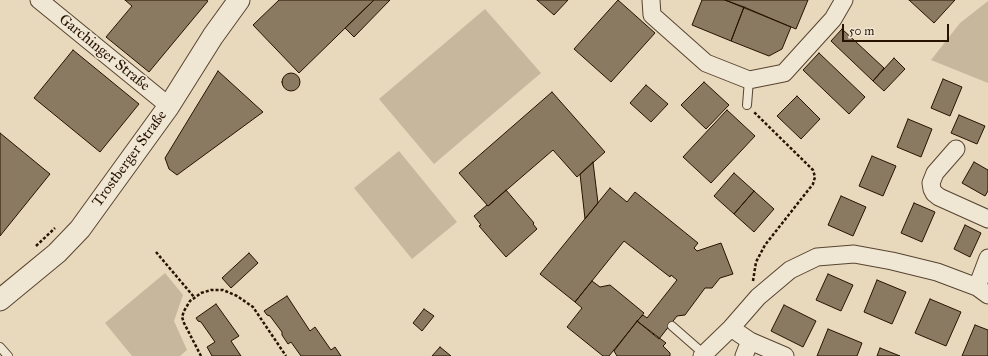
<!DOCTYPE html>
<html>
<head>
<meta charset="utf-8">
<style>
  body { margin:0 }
  #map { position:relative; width:988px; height:356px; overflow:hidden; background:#e8d9bd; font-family:"IM FELL Great Primer",serif }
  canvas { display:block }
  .scale { position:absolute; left:842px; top:24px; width:107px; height:18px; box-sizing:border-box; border:2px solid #271300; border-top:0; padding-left:5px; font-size:12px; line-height:14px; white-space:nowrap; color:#271300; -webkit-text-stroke:3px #f0e6d4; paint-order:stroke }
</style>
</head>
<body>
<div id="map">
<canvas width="988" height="356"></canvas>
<div class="scale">50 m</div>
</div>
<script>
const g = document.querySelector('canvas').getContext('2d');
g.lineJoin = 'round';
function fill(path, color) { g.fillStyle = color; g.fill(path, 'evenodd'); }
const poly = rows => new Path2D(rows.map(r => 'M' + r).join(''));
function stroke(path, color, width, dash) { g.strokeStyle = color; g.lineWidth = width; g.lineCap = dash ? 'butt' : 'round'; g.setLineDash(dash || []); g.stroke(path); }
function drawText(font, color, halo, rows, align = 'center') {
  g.font = font + ' "IM FELL Great Primer",serif'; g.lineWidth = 3.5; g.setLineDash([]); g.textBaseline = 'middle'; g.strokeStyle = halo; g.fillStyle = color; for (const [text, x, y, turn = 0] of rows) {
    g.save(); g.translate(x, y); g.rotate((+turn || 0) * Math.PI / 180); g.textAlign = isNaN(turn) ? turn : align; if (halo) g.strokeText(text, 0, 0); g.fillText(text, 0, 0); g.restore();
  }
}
fill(poly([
  [988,1,988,83,931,60,960,23],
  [485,9,541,73,434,164,379,99],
  [399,151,457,222,412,259,354,188],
  [165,273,183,295,174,321,187,350,180,356,132,356,105,323]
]), '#c7b79d');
const building = poly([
  [125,0,206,0,208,1,149,72,106,37,132,6,125,0],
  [279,0,374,0,299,73,253,25,279,0],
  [374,0,390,0,354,37,345,28,374,0],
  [537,0,568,0,554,15,537,0],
  [618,0,655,33,611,82,574,49,618,0],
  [702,0,725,0,744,7,731,41,692,25,702,0],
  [725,0,808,0,796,29,725,0],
  [909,0,955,0,934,23,909,0],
  [744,7,791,27,782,49,769,56,731,41,744,7],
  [842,29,884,68,873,81,831,41,842,29],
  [73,50,139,104,100,152,34,98,73,50],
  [819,53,865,97,849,114,803,70,819,53],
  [894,58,905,69,884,91,873,81,894,58],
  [218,71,263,112,177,175,169,169,165,158,218,71],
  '282 82a9 9 0 1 1 18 0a9 9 0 1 1-18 0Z',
  [943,79,962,87,950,116,931,108,943,79],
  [704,82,729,105,706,129,681,105,704,82],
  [646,85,668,104,651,122,630,103,646,85],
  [552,92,605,152,577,177,553,150,488,206,459,173,552,92],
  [797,96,820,119,801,139,777,116,797,96],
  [727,110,755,136,711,183,683,157,727,110],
  [959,115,985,126,977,144,951,133,959,115],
  [908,119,932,129,921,157,897,147,908,119],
  [0,133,50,174,0,236,0,133],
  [872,156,896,166,883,196,859,186,872,156],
  [593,162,598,203,585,219,580,174,593,162],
  [974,162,988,170,988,191,985,196,962,183,974,162],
  [734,173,754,191,734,214,714,196,734,173],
  [610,188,627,202,635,192,698,243,694,248,697,251,721,243,733,274,720,278,712,288,705,288,685,315,677,316,659,339,637,321,643,315,647,318,677,280,671,275,670,277,624,241,575,302,540,274,610,188],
  [506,190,534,223,533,224,537,229,506,257,479,226,481,225,474,216,487,205,488,206,506,190],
  [754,191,774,209,754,232,734,214,754,191],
  [841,196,866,207,853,236,828,225,841,196],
  [914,203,935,212,922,242,901,233,914,203],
  [965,225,981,233,970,257,954,249,965,225],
  [249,253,258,263,231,288,222,278,249,253],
  [828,274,853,285,841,311,816,300,828,274],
  [877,280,906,292,892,324,864,312,877,280],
  [592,281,600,287,610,285,644,313,609,356,603,356,567,327,582,308,575,302,592,281],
  [287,296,310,331,315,327,331,350,335,347,341,356,301,356,291,342,288,344,282,335,282,332,270,316,267,315,264,311,287,296],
  [930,299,961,312,946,346,915,333,930,299],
  [216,304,239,336,231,341,241,356,212,356,207,347,215,342,201,322,198,321,196,318,216,304],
  [784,305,816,321,803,347,771,331,784,305],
  [424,309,434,316,422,331,413,323,424,309],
  [637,321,666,343,663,346,670,353,670,356,617,356,614,351,637,321],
  [975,325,988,330,988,356,962,356,975,325],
  [828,329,862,343,857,356,817,356,828,329],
  [440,347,451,356,432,356,440,347],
  [880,348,900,356,877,356,880,348]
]);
fill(building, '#8b7a62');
stroke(building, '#271300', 1);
const service = poly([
  [747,105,749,80],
  [672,326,704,354],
  [0,347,8,356]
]);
const minor = poly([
  [39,0,169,106],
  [651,0,652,15,706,63,749,80,784,73,833,19,844,0],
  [956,149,935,173,931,183,932,189,934,193,939,197,988,219],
  [977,287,988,258],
  [731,328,750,341,785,356],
  [702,356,731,328,758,297,790,270,817,257,854,254,892,261,937,272,977,287,988,295],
  [744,356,750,341]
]);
const tertiary = poly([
  [0,300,57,253,80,229,169,106,213,36,239,0]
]);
stroke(service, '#57442f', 10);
stroke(minor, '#57442f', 19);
stroke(tertiary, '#57442f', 23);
stroke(poly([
  [36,246,55,228],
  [156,252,194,297],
  [753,281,756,262,765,245,813,184,815,177,813,170,754,112],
  [201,356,184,323,182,317,184,311,190,301,201,293,211,290,223,290,237,296,253,307,286,356]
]), '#271300', 2.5, [3, 2]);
stroke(service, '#f0e6d4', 8);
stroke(minor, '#f0e6d4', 17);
stroke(tertiary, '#f0e6d4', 21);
drawText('15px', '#271300', '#f0e6d4', [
  ["Garchinger Straße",104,53,39],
  ["Trostberger Straße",130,159,-54]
]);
</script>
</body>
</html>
